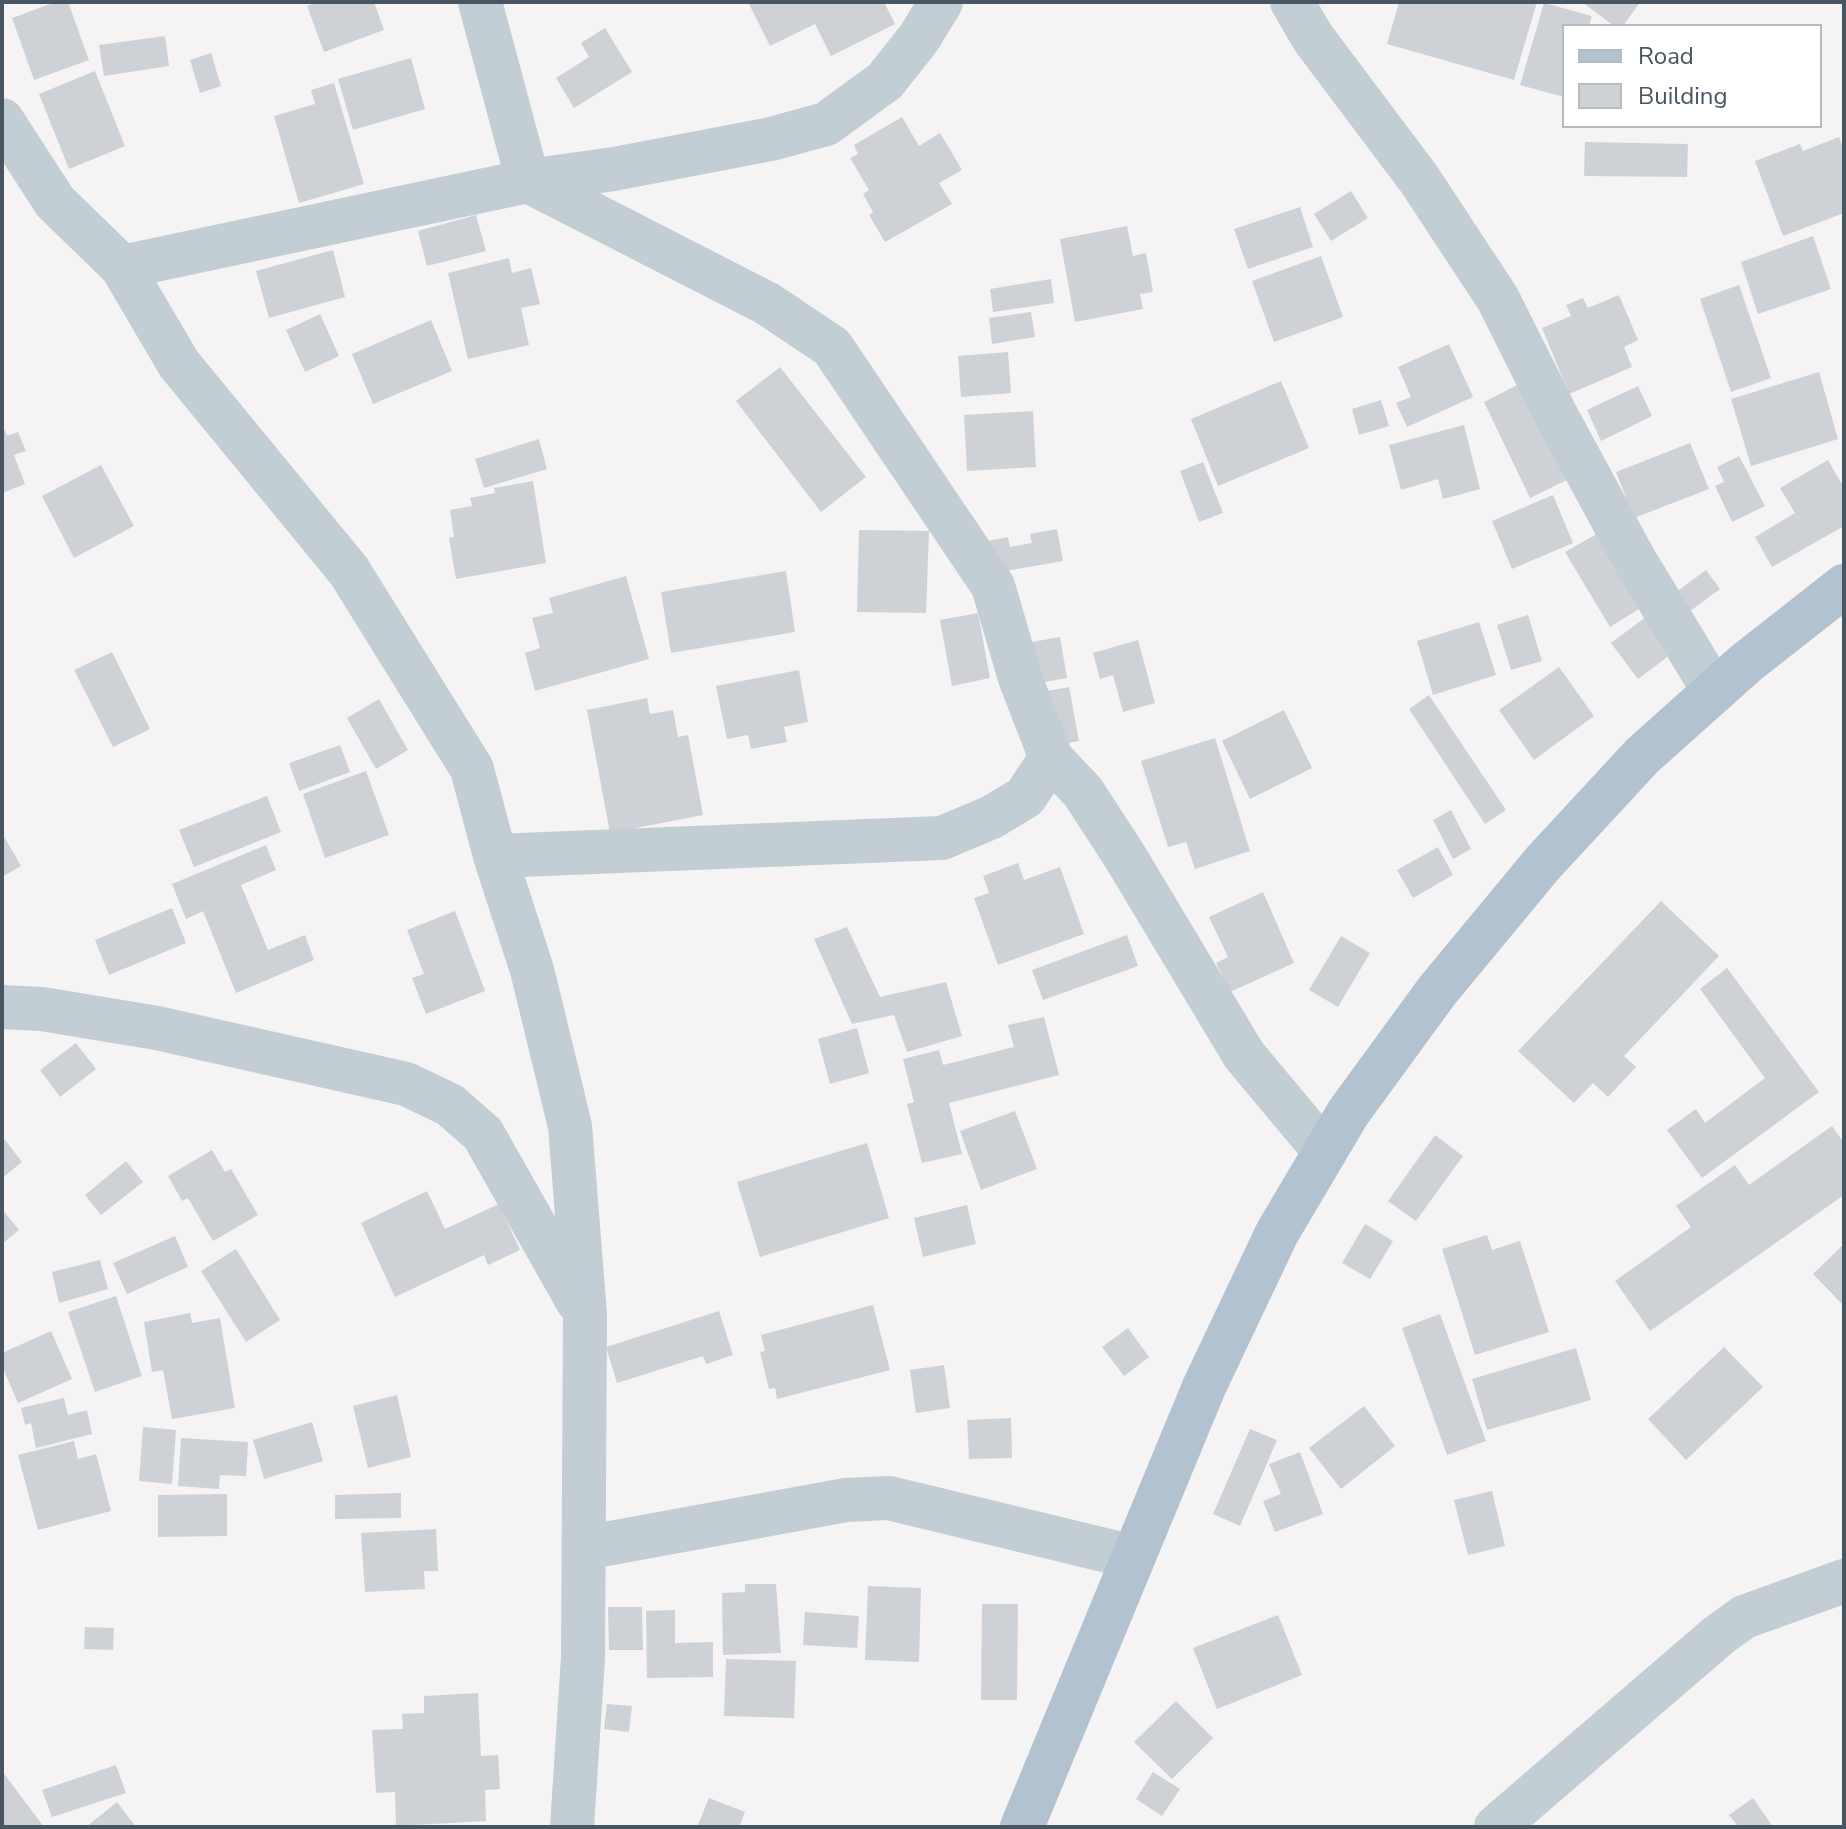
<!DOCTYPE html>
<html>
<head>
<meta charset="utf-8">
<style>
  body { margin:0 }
  #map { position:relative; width:1846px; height:1829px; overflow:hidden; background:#f5f3f3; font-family:"Nunito Sans",sans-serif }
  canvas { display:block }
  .frame { position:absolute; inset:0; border:4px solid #495661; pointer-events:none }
  .legend { position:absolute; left:1562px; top:24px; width:260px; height:104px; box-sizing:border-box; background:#fff; border:2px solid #b6bbc0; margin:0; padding:10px 14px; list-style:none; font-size:24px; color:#495661 }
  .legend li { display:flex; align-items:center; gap:16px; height:40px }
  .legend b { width:40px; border:2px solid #b6bbc0 }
</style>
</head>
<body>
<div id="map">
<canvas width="1846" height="1829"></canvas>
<div class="frame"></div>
<ul class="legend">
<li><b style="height:10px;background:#b2c2d1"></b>Road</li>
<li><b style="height:22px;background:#ced2d7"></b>Building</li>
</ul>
</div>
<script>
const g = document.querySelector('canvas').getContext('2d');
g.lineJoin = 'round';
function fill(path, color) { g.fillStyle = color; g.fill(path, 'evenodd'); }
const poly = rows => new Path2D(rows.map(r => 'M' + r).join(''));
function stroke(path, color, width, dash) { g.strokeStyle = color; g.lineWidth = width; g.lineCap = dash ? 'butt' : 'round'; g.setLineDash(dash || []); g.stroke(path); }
fill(poly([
  [56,2,68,2,89,60,34,80,12,18],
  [317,2,374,2,384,30,324,52,307,6],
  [748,2,884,2,895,24,831,56,815,24,770,46],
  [1399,2,1537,2,1514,80,1387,44],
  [1582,2,1640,2,1623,26,1614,26],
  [1544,3,1592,16,1589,26,1564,26,1564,97,1520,85],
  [605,28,632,72,574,108,556,78,589,57,581,43],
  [165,36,169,66,104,76,99,45],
  [211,53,221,86,200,93,190,60],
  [411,58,425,109,353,130,338,79],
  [95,71,125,146,69,169,39,94],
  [334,83,364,184,299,203,274,116,315,104,311,90],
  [902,117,919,146,940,133,962,170,939,183,952,204,885,242,869,215,873,212,863,194,869,190,850,158,858,154,854,145],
  [1839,137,1844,151,1844,213,1783,236,1755,161,1800,144,1803,151],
  [1585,142,1688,144,1687,177,1584,176],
  [1351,191,1368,218,1331,241,1314,214],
  [1300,207,1313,247,1248,269,1234,229],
  [476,215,486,251,427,266,418,231],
  [1127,226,1133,256,1146,253,1153,292,1140,294,1143,309,1075,322,1060,239],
  [1813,236,1831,289,1758,314,1741,262],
  [333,250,345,297,269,318,256,271],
  [1321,256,1343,317,1274,342,1252,281],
  [509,258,512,273,531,268,540,304,521,308,529,345,468,359,448,273],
  [1051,279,1054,303,993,312,990,289],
  [1739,285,1771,378,1731,392,1700,299],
  [1619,295,1638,340,1624,347,1632,367,1569,394,1542,328,1571,316,1566,305,1583,298,1588,308],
  [1031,312,1035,337,992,344,989,318],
  [320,314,339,356,305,372,286,330],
  [431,320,452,371,373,404,352,354],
  [1449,344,1473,397,1407,427,1396,403,1411,397,1398,367],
  [1008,352,1011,393,961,397,958,356],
  [780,367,866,477,821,512,736,401],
  [1819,372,1838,439,1751,466,1731,399],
  [1281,381,1309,448,1218,486,1191,419],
  [1521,383,1569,479,1530,498,1484,402],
  [1638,386,1652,416,1601,441,1587,410],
  [1381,400,1389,426,1359,435,1352,409],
  [1033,411,1036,467,967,471,964,415],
  [2,423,7,436,18,432,26,451,14,455,25,484,2,493],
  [1464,425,1480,489,1443,499,1438,479,1401,490,1389,445],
  [539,439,547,469,484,488,475,459],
  [1690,443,1709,489,1634,518,1616,472],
  [1739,456,1765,506,1732,522,1715,486,1724,482,1717,467],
  [1828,460,1844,488,1844,526,1772,567,1755,537,1795,513,1780,488],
  [1203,462,1223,513,1199,522,1180,471],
  [101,465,134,526,74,558,42,496],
  [533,481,546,563,456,579,449,538,454,537,450,510,472,506,470,498,495,493,494,488],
  [1553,495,1573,543,1512,569,1492,521],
  [1057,529,1063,561,994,573,982,542,1008,537,1010,547,1032,543,1030,534],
  [859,530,929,531,926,613,857,612],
  [1600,532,1644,606,1610,627,1565,552],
  [1706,570,1720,589,1682,617,1668,598],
  [786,571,795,632,671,653,661,592],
  [626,576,649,659,535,691,525,653,540,648,532,618,553,613,549,598],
  [978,613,990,678,952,686,940,620],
  [1528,615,1542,661,1511,670,1497,625],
  [1647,616,1674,652,1638,679,1611,643],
  [1479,622,1496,675,1433,695,1417,641],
  [1060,637,1067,678,1039,683,1032,642],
  [1138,640,1155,703,1123,712,1113,675,1100,679,1093,653],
  [112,652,150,729,113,747,74,670],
  [1559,667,1594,716,1534,760,1499,710],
  [799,670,808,722,784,727,787,742,751,749,748,735,727,739,716,686],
  [1069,687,1079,741,1053,746,1042,692],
  [1429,695,1506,810,1485,824,1409,709],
  [647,698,650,714,673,710,678,737,688,735,703,815,610,833,587,710],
  [379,699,408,750,376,769,347,718],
  [1284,710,1312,768,1250,799,1222,741],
  [1215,738,1250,851,1195,869,1186,842,1168,847,1141,761],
  [340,745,350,772,299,791,289,763],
  [366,771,389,835,325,858,303,794],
  [267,796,281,832,194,867,179,830],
  [1451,810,1471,849,1453,859,1433,820],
  [2,833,21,866,2,877],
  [266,845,276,870,241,885,268,950,305,935,314,960,236,993,203,911,186,919,172,884],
  [1438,847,1453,875,1413,898,1397,870],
  [1018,863,1024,880,1060,867,1084,934,998,965,974,898,989,893,983,876],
  [1263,892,1294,963,1230,992,1216,963,1228,957,1209,917],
  [1661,901,1719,956,1624,1056,1636,1067,1608,1097,1593,1083,1574,1103,1518,1051],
  [172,908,186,943,109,975,95,940],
  [455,911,485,991,426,1014,412,978,424,974,407,930],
  [847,927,880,997,946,982,962,1036,907,1052,894,1015,852,1024,814,939],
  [1127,935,1138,966,1043,1000,1032,970],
  [1341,936,1370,953,1338,1007,1309,990],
  [1727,968,1819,1092,1702,1178,1667,1130,1696,1109,1705,1123,1765,1078,1700,989],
  [1044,1017,1059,1075,949,1103,962,1154,922,1163,907,1104,914,1102,903,1059,939,1050,943,1065,1014,1047,1008,1025],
  [857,1028,869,1073,830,1084,818,1039],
  [76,1043,96,1069,60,1097,40,1070],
  [1015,1111,1037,1169,981,1190,960,1131],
  [1832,1126,1844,1143,1844,1195,1650,1331,1615,1281,1691,1227,1676,1206,1735,1165,1749,1185],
  [1435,1135,1463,1156,1416,1221,1388,1201],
  [2,1136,22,1162,2,1178],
  [867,1143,889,1218,760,1257,737,1182],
  [212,1150,225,1172,231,1169,258,1215,213,1241,188,1198,182,1201,168,1176],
  [126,1161,143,1182,101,1215,85,1195],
  [427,1191,445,1229,499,1204,520,1250,488,1265,484,1255,395,1297,361,1223],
  [967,1205,976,1244,923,1257,914,1218],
  [2,1209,19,1230,2,1244],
  [1365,1224,1393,1241,1370,1279,1342,1263],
  [1487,1235,1492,1250,1520,1241,1549,1332,1475,1355,1442,1249],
  [175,1236,188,1267,127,1294,113,1263],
  [1844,1244,1844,1306,1813,1274],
  [236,1249,280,1320,246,1342,201,1271],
  [100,1260,108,1289,59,1303,52,1272],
  [116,1296,142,1376,95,1392,68,1312],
  [873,1305,890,1370,777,1399,775,1388,769,1389,760,1352,765,1351,761,1335],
  [719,1311,733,1355,706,1364,703,1356,617,1383,606,1347],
  [190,1313,192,1323,220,1318,235,1408,172,1419,163,1370,152,1372,144,1322],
  [1440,1314,1486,1441,1447,1455,1402,1328],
  [1128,1328,1149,1357,1124,1376,1102,1347],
  [51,1331,72,1379,18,1403,2,1366,2,1353],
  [1724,1347,1763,1387,1686,1460,1648,1419],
  [1576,1348,1591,1400,1487,1430,1472,1379],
  [944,1365,950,1408,916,1413,910,1370],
  [397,1395,411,1457,368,1468,353,1406],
  [64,1398,68,1415,87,1410,92,1434,36,1448,31,1423,25,1425,21,1408],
  [1364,1406,1395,1446,1341,1489,1309,1448],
  [1011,1418,1012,1458,969,1459,967,1420],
  [312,1422,323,1461,264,1479,253,1440],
  [143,1427,176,1430,172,1484,139,1481],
  [1250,1429,1277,1440,1240,1526,1213,1514],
  [181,1438,248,1442,246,1476,220,1475,219,1489,178,1486],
  [74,1441,78,1459,96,1454,111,1511,38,1530,18,1455],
  [1300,1452,1323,1514,1275,1532,1263,1501,1281,1494,1269,1464],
  [1492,1491,1505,1546,1468,1555,1454,1500],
  [401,1493,401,1518,335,1519,335,1495],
  [227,1494,227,1536,158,1537,158,1495],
  [436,1529,438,1571,424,1571,425,1589,365,1592,361,1533],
  [745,1584,776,1584,781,1653,723,1655,722,1593,745,1592],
  [868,1586,921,1588,919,1662,865,1660],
  [982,1604,1018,1604,1017,1700,981,1700],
  [608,1607,642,1607,643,1650,609,1650],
  [675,1610,675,1643,713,1642,713,1677,647,1678,646,1611],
  [805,1612,859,1616,857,1648,803,1645],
  [1278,1615,1302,1675,1217,1709,1193,1648],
  [85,1627,114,1628,113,1650,84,1649],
  [726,1659,796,1661,794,1718,724,1716],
  [478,1693,481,1756,498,1755,500,1789,485,1790,486,1821,396,1826,395,1792,376,1793,372,1730,403,1729,402,1714,424,1713,424,1696],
  [1176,1701,1213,1738,1172,1779,1134,1742],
  [607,1704,632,1706,629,1732,604,1729],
  [116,1765,126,1793,52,1817,42,1790],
  [2,1771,44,1827,2,1827],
  [1153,1772,1180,1789,1162,1816,1136,1799],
  [709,1798,745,1812,739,1827,697,1827],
  [1753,1798,1773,1827,1733,1827,1737,1825,1729,1815],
  [117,1802,136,1827,86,1827]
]), '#ced2d7');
stroke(poly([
  [480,2,528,181,768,304,832,347,993,586,1020,678,1051,758,1025,797,992,817,942,838,495,856],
  [1292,2,1313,38,1419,179,1498,299,1557,417,1634,559,1714,691],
  [2,120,55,202,122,267,179,364,349,571,472,769,495,856,532,970,570,1126,585,1315,583,1658,572,1827],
  [122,267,528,181,614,169,771,139,826,124,885,81,919,38,941,2],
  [1051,758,1083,792,1124,855,1244,1055,1325,1152],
  [2,1007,42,1009,157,1028,406,1084,450,1105,483,1134,578,1302],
  [584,1548,846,1500,889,1498,1133,1557],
  [1496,1827,1719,1635,1744,1617,1844,1581]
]), '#c3cdd4', 44);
stroke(poly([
  [1022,1827,1204,1387,1277,1233,1348,1113,1437,991,1543,863,1642,756,1746,663,1844,586]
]), '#b2c2d1', 44);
</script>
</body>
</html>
